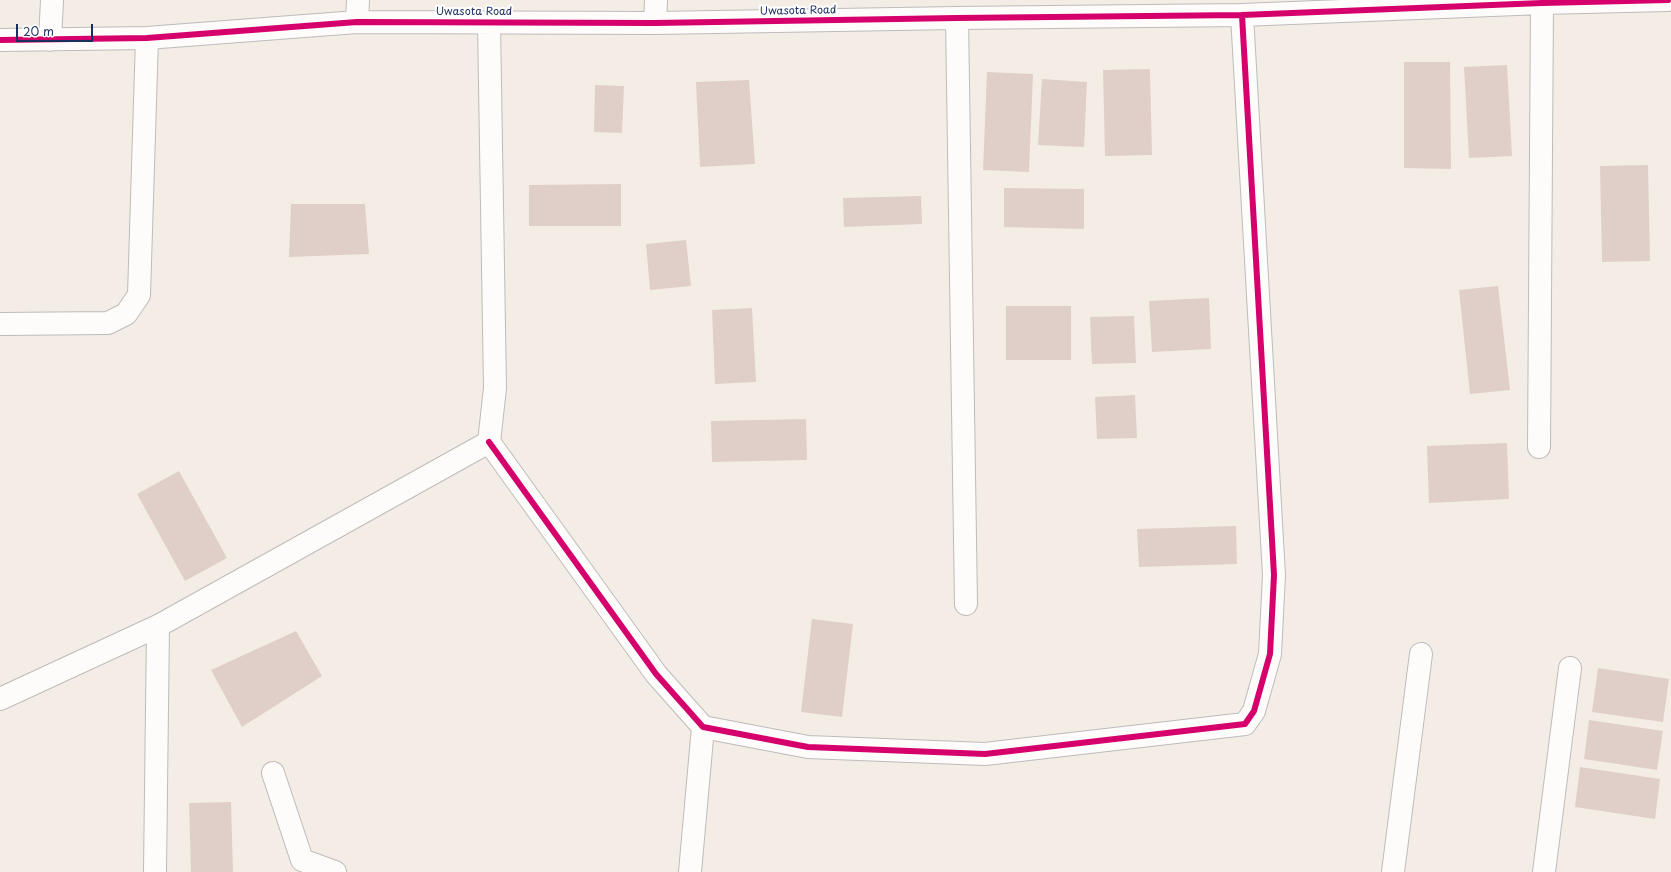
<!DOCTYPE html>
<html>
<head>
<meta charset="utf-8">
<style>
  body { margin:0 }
  #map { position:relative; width:1671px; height:872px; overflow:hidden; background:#f4ede6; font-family:"Playpen Sans",sans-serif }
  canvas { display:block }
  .scale { position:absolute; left:16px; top:24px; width:77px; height:18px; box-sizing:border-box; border:2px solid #1b2f5e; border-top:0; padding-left:5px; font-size:12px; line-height:14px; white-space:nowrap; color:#1b2f5e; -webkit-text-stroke:3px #fff; paint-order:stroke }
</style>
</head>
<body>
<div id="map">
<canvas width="1671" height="872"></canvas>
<div class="scale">20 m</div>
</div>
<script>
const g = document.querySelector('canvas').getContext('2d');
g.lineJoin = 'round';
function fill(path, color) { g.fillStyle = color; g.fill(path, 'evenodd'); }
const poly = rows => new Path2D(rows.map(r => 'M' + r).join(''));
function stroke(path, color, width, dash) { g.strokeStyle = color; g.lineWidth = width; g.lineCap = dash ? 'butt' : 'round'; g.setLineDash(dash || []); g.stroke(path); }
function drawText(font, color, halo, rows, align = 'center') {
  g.font = font + ' "Playpen Sans",sans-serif'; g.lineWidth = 4; g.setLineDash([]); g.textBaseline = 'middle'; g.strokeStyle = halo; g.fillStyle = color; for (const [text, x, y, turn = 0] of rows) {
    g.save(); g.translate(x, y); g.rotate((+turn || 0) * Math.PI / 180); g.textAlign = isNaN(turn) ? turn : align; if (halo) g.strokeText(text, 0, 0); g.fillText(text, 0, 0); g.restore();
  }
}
fill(poly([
  [1404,62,1450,62,1451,169,1404,168],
  [1507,65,1512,156,1469,158,1464,67],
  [1150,69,1152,155,1105,156,1103,70],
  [987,72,1033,74,1029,172,983,170],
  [1042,79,1087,82,1084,147,1038,145],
  [749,80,755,164,700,167,696,82],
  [595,85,624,86,622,133,594,132],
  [1648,165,1650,261,1602,262,1600,166],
  [621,184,621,226,529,226,529,185],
  [1004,188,1084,189,1084,229,1004,227],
  [921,196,922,224,844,227,843,198],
  [291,204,365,204,369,254,289,257],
  [686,240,691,286,650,290,646,244],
  [1498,286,1510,390,1470,394,1459,290],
  [1209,298,1211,349,1152,352,1149,301],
  [1006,306,1071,306,1071,360,1006,360],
  [752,308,756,382,715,384,712,310],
  [1134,316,1136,363,1092,364,1090,317],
  [1135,395,1137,438,1097,439,1095,397],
  [806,419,807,460,712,462,711,421],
  [1507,443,1509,499,1429,503,1427,446],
  [179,471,227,558,185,581,137,494],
  [1236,526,1237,564,1139,567,1137,529],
  [812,619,853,624,842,717,801,712],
  [296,631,322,676,242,727,211,670],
  [1598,668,1669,679,1663,722,1592,712],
  [1589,720,1663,731,1657,770,1584,759],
  [1580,767,1660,779,1655,819,1575,807],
  [231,802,233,872,191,872,189,803]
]), '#e0cfc9');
const street = poly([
  [957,18,966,604],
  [357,22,358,0],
  [655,23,656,0],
  [0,40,147,38,357,22,655,23,957,18,1242,15,1542,3,1668,0],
  [50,40,52,0],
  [0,324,108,323,126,314,139,295,147,38],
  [489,442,656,674,703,727,808,747,985,754,1245,724,1254,711,1270,654,1274,575,1242,15],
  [1539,447,1542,3],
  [0,699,158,626,489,442,495,388,489,23],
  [273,773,302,860,335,872],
  [155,872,158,626],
  [690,872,703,727],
  [1393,872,1421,654],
  [1544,872,1570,668]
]);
stroke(street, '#bebbbb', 24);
stroke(street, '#fdfcfb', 22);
stroke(poly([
  [0,40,147,38,357,22,655,23,957,18,1242,15,1542,3,1668,0],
  [489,442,656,674,703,727,808,747,985,754,1245,724,1254,711,1270,654,1274,575,1242,15]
]), '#d6006c', 6);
drawText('11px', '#1b2f5e', '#fff', [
  ["Uwasota Road",798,11,-1],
  ["Uwasota Road",474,12]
]);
</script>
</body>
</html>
